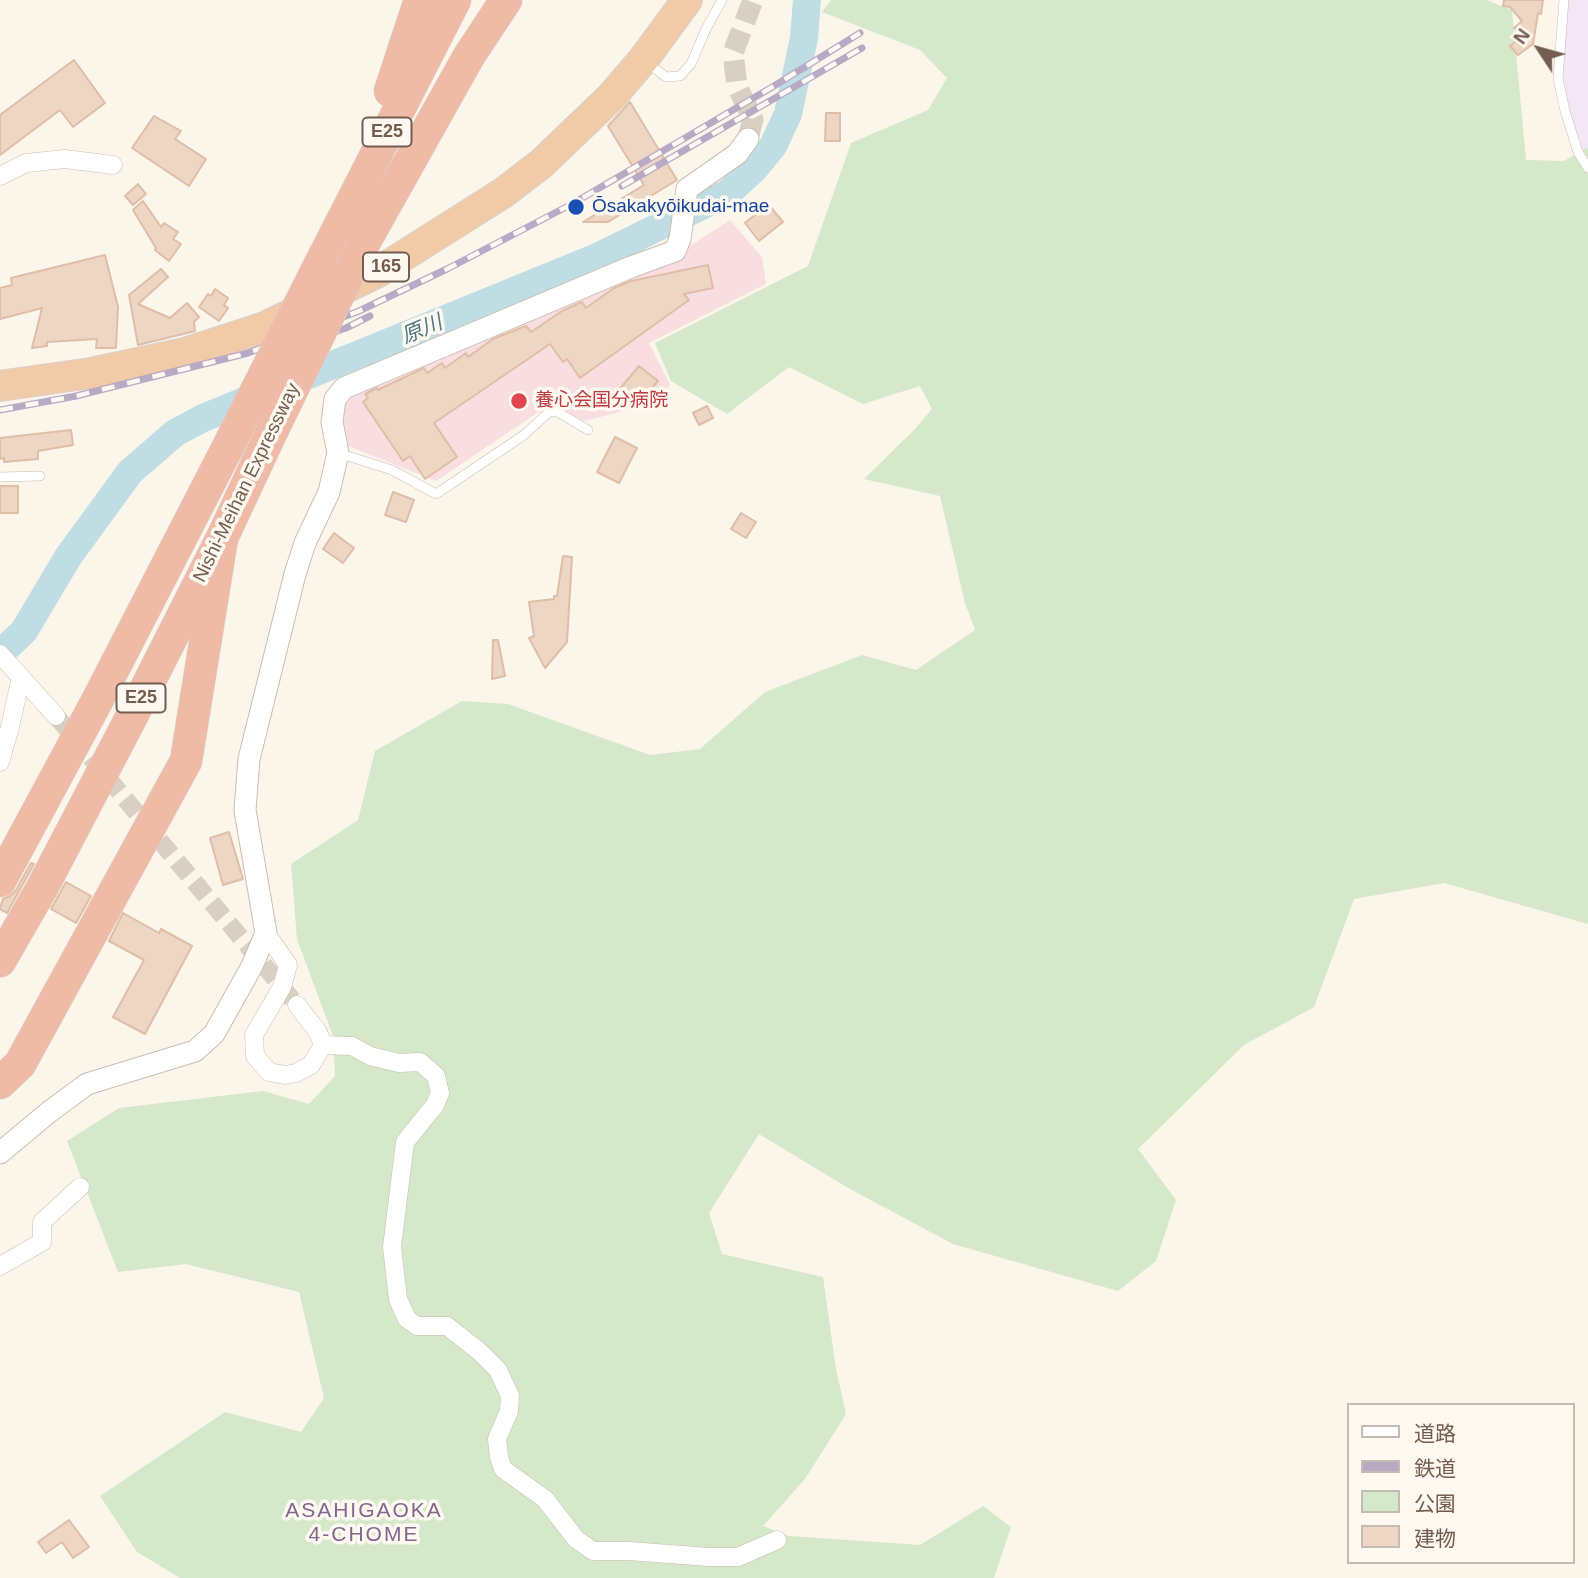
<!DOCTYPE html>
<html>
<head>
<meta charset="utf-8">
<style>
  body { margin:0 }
  #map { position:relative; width:1588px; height:1578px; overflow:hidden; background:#fbf5ea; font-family:Helvetica,"Noto Sans JP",sans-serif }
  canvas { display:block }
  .legend { position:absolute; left:1347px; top:1403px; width:228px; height:161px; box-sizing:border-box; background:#fef9f0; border:2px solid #c6bbb0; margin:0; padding:9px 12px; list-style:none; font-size:21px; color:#735d4f }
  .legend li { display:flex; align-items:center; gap:14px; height:35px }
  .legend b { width:35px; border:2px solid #c6bbb0 }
  .north { position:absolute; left:1504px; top:14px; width:70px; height:70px; -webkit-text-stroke:5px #fef9f0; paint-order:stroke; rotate:306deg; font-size:19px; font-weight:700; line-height:28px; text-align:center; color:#735d4f }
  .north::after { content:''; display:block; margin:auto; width:24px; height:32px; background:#735d4f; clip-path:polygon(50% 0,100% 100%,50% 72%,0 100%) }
</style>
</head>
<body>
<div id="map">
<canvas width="1588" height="1578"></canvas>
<ul class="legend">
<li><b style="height:9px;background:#fff"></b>道路</li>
<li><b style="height:9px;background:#b8a9c4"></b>鉄道</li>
<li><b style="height:19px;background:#d5e8c9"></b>公園</li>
<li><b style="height:19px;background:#eed6c4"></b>建物</li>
</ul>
<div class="north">N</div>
</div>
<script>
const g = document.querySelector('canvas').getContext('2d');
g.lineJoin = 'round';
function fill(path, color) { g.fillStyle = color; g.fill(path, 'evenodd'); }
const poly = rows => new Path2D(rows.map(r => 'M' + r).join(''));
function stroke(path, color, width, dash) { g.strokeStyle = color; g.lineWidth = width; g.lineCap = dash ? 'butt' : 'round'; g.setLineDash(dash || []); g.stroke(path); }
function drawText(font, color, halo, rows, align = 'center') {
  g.font = font + ' Helvetica,"Noto Sans JP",sans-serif'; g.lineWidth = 7; g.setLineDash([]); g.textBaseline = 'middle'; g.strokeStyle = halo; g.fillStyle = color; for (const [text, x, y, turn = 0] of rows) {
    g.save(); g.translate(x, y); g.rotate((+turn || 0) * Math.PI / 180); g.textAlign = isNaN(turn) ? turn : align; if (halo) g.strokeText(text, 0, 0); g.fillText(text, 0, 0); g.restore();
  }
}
fill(poly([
  [1564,0,1588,0,1588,168,1578,152,1558,78]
]), '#f2e6f7');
fill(poly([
  [730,220,762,257,766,284,649,343,670,385,654,403,585,421,549,405,436,481,348,446,341,411,348,396,670,259]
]), '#f8dee1');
fill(poly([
  [831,0,1486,0,1512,10,1526,160,1564,161,1588,147,1588,924,1444,883,1354,899,1314,1007,1244,1045,1138,1149,1176,1200,1156,1261,1118,1291,953,1244,850,1189,759,1134,709,1213,722,1254,823,1277,836,1369,846,1414,805,1479,763,1526,789,1536,920,1545,983,1506,1011,1527,994,1578,180,1578,137,1552,100,1496,225,1412,301,1432,324,1398,299,1292,186,1264,118,1272,67,1141,119,1108,263,1091,309,1104,335,1076,333,1036,297,939,291,864,358,820,375,751,462,701,508,704,650,755,700,749,765,692,862,655,916,670,975,630,965,603,940,496,864,479,916,428,932,409,920,386,863,404,789,367,727,414,671,381,655,343,808,266,851,143,928,110,947,78,920,50,822,12]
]), '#d5e8c9');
stroke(poly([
  [0,654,24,631,68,557,130,472,175,433,203,418,595,258,728,193,755,168,773,146,788,114,804,38,807,0]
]), '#c0dde3', 28);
const building = poly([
  [1504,0,1543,0,1541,14,1538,13,1533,44,1518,55,1510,46,1516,41,1512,38,1519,33,1514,28,1522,21,1510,7,1503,6,1504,0],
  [74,60,105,103,73,127,60,110,0,155,0,115,74,60],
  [630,102,677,180,608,222,583,222,644,185,608,126,630,102],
  [826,113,840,113,840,141,825,141,826,113],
  [154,116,181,131,175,139,206,159,189,186,132,148,154,116],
  [138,184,146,194,133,205,125,196,138,184],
  [143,201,161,227,164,223,178,232,173,239,181,244,169,261,155,250,156,248,133,210,143,201],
  [768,204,783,222,759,241,745,223,768,204],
  [105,255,118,307,116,348,96,348,97,339,47,342,47,346,32,348,42,308,0,319,0,288,12,285,11,278,105,255],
  [708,265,713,288,684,294,689,300,580,378,567,359,563,362,550,344,434,423,457,457,425,479,410,456,403,461,363,402,368,398,365,394,377,388,378,390,424,368,427,373,442,363,445,368,466,353,468,357,493,339,526,326,531,332,562,311,582,302,586,308,614,288,631,281,708,265],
  [161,269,168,277,138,304,170,318,187,303,199,317,194,322,195,331,138,345,129,295,161,269],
  [215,289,228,298,224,305,228,308,219,321,199,307,208,294,211,296,215,289],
  [639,366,658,381,644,398,635,390,628,399,618,391,639,366],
  [707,406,713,418,699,425,693,413,707,406],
  [71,430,73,445,38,451,38,459,4,462,4,458,0,459,0,438,71,430],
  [615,437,637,448,619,483,597,472,615,437],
  [0,486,18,486,18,513,0,513,0,486],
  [393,492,414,500,406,522,385,515,393,492],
  [741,513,756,522,746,538,731,529,741,513],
  [334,533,354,548,343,563,323,549,334,533],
  [563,556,572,557,567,642,545,668,529,638,534,636,529,602,554,599,554,596,557,596,563,556],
  [493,640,498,640,505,676,492,679,493,640],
  [229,832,243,879,223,885,210,838,229,832],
  [31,863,34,864,7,913,0,909,3,899,10,896,16,890,31,863],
  [66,882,91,896,76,923,51,909,66,882],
  [123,913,159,933,161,929,192,946,145,1034,113,1017,144,960,109,941,123,913],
  [69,1520,89,1547,73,1558,62,1542,46,1553,38,1542,69,1520]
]);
fill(building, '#eed6c4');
stroke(building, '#dfbda6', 2);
stroke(poly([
  [56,716,297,1005]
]), '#d9cfc3', 18, [18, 9]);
stroke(poly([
  [748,139,753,119,737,86,733,53,753,0]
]), '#d9cfc3', 21, [21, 10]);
const service = poly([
  [1564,0,1558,78,1565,111,1578,152,1588,168],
  [648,63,666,77,680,76,691,64,706,29,722,0],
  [338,453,392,470,436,494,524,435,549,412,556,411,588,430],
  [0,477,40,476]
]);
const minor = poly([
  [0,176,26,163,65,159,113,165],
  [0,654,56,716],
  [0,762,10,727,21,677],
  [266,933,288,965,282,987,254,1035,255,1056,269,1072,285,1075,296,1073,311,1065,323,1045,318,1032,297,1005],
  [323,1045,352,1046,370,1056,399,1063,420,1062,436,1076,440,1093,435,1105,405,1142,392,1247,398,1299,407,1319,417,1326,447,1326,480,1352,498,1370,510,1396,509,1411,497,1439,499,1457,503,1469,545,1499,576,1539,593,1551,629,1551,709,1557,738,1557,777,1540],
  [0,1266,42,1242,42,1222,80,1187]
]);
const tertiary = poly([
  [0,1153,49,1112,87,1084,195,1051,214,1034,252,966,266,933,245,810,249,759,295,574,305,543,329,492,338,453,332,422,335,399,344,388,631,267,675,251,680,239,687,189,737,154,748,139]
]);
const trunk = poly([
  [0,386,91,373,185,353,265,327,378,272,503,193,541,164,612,96,643,60,687,0]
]);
const motorway = poly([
  [390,91,420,0],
  [363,245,469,56,506,0],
  [320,264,455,0],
  [0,881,97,701,230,443],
  [0,961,42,888,133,714,222,538,273,429],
  [0,1083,20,1064,186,761,222,538]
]);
stroke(service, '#ccbdb1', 10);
stroke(minor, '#ccbdb1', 19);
stroke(tertiary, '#ccbdb1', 23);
stroke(trunk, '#d8d2ce', 32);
stroke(motorway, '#d8d2ce', 33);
stroke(service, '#fff', 9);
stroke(minor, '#fff', 18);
stroke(tertiary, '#fff', 21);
stroke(trunk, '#f1caa8', 30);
stroke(motorway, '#efbba7', 32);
const rail = poly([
  [622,186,862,48],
  [302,343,346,328,370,316],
  [0,410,76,396,248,353,359,311,447,269,572,204,774,86,860,33]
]);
stroke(rail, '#b8a9c4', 7);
stroke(rail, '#fef9f0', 4.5, [13]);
const motorwayBridge = poly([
  [273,429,363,245],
  [230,443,320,264]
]);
stroke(motorwayBridge, '#d8d2ce', 33, []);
stroke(motorwayBridge, '#efbba7', 32);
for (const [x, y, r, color] of [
  [576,207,9,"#1a4fb4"],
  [519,401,9,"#e0444e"]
]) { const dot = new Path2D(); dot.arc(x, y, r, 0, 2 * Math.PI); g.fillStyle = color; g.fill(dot); stroke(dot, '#fef9f0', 2.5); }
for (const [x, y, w] of [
  [387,132,49],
  [386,267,46],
  [141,698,49]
]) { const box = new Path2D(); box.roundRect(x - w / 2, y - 14.5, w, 29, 5); g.fillStyle = '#fef9f0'; g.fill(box); stroke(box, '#735d4f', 2); }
drawText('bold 18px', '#735d4f', null, [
  ["E25",387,132],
  ["165",386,267],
  ["E25",141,698]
]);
drawText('19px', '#164399', '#fef9f0', [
  ["Ōsakakyōikudai-mae",592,207]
], 'left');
drawText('19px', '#be3a42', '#fef9f0', [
  ["養心会国分病院",535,401]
], 'left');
drawText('19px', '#735d4f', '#fef9f0', [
  ["Nishi-Meihan Expressway",247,483,-64]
]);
drawText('italic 21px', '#4b7a85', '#fef9f0', [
  ["原川",422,330,-23]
]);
g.letterSpacing = '2px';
drawText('21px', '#83678f', '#fef9f0', [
  ["ASAHIGAOKA",364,1511],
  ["4-CHOME",364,1535]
]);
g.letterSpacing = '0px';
</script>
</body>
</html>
